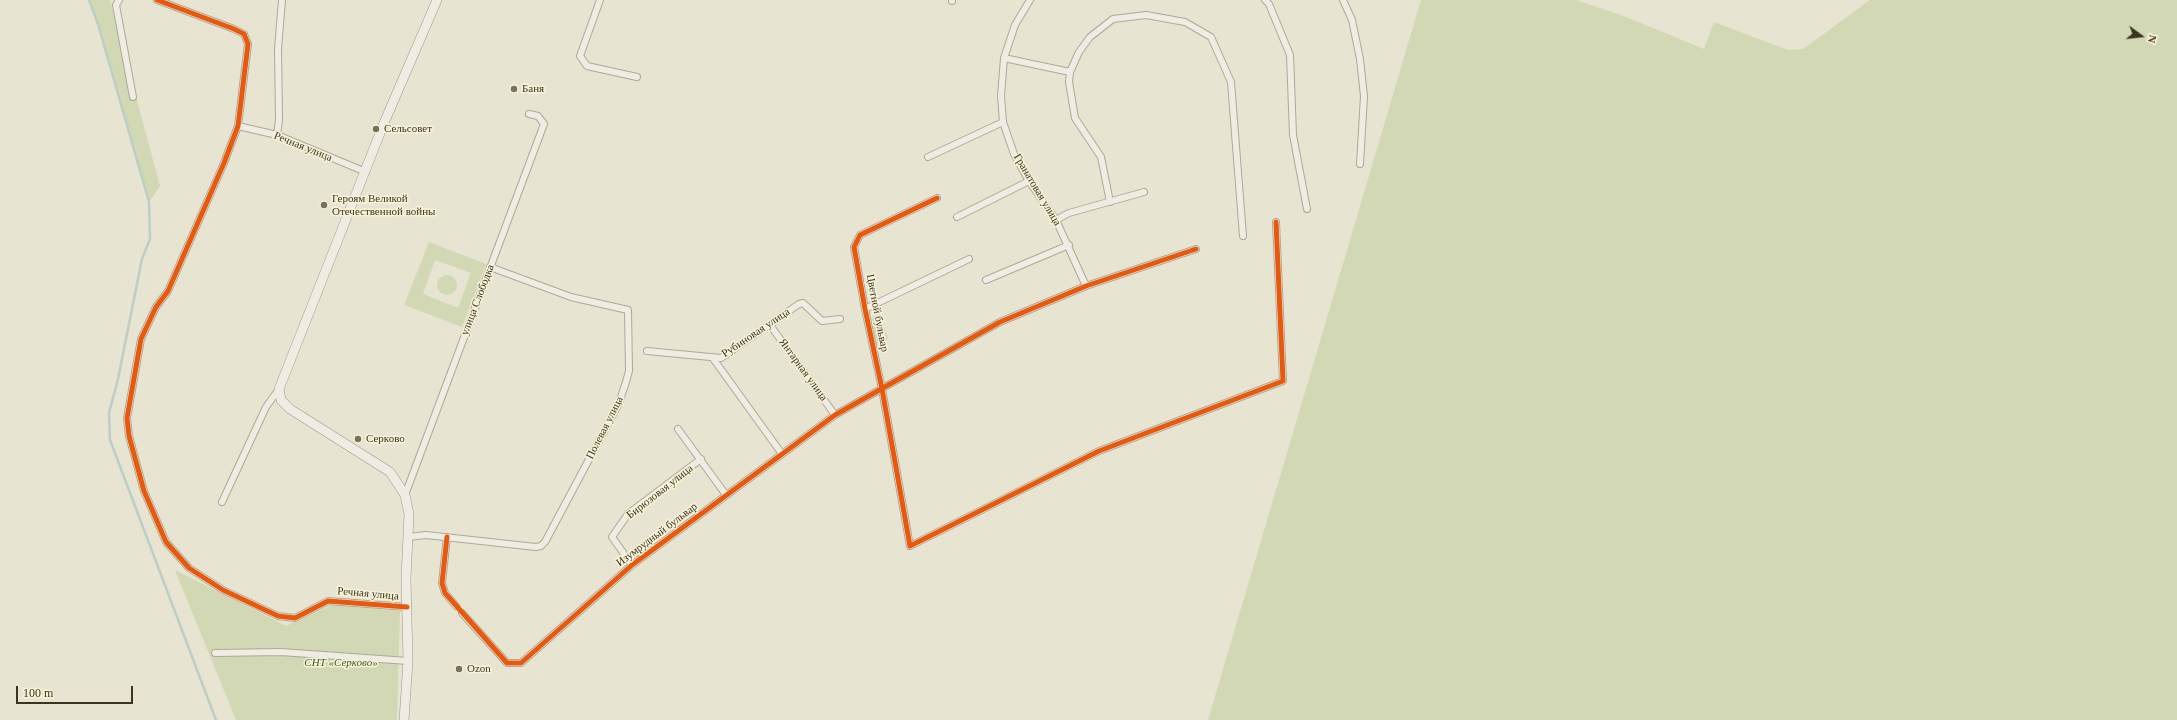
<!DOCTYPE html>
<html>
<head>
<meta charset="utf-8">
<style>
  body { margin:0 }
  #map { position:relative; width:2177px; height:720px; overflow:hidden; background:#e7e4d1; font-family:"Times New Roman",serif }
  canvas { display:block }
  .north { position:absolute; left:2121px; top:16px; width:40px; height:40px; -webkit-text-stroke:3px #f7f3d8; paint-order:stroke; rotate:105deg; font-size:11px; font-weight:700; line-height:16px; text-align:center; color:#3d3320 }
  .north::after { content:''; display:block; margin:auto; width:14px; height:18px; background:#3d3320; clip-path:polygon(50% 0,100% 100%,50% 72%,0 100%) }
  .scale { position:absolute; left:16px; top:686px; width:117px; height:18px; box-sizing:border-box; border:2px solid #3d3320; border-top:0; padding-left:5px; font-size:12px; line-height:14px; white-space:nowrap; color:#3d3320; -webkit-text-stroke:3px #f7f3d8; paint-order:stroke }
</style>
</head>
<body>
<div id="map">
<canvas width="2177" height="720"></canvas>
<div class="north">N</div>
<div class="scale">100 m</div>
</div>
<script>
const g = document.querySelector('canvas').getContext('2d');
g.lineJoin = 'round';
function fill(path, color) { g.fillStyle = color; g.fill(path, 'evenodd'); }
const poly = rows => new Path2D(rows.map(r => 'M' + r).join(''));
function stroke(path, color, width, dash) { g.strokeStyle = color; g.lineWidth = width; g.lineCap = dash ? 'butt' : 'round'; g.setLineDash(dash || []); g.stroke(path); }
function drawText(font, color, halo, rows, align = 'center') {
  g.font = font + ' "Times New Roman",serif'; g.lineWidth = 3; g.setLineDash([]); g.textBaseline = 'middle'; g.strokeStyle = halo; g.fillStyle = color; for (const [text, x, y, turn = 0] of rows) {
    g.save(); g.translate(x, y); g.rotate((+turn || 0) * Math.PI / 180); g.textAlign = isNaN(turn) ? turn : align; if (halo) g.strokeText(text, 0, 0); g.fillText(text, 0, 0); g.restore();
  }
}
fill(poly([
  [89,0,110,0,160,186,149,202,98,24],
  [1421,0,1576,0,1621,15,1704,49,1714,22,1788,50,1803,49,1870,0,2177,0,2177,720,1208,720],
  [429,242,486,264,462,327,404,305],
  [435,260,471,273,458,308,423,294],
  '437 285a10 10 0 1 1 20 0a10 10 0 1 1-20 0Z',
  [876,313,880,315,888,339,876,346,872,319],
  [175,570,286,626,332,605,400,611,397,720,236,720]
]), '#d1d8b3');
stroke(poly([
  [89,0,98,24,149,202,150,239,142,259,118,379,109,413,110,440,216,720]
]), '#bccec6', 2.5);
const minor = poly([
  [119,0,116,5,133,97],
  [157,0,234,29,244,34,248,44,238,126,224,163,168,291,156,307,141,339,127,418,129,436,144,491,166,542,189,568,223,590,278,616,295,618,328,601,407,607],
  [600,0,580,56,587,66,637,77],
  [1030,0,1015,25,1004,58,1001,96,1003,122,1014,154,1029,181,1056,220,1086,286],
  [1265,0,1269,4,1290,55,1293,135,1307,209],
  [1343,0,1352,20,1360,59,1364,96,1360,164],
  [952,1,952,0],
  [1004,58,1070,72],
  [238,126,277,135,366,172],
  [277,135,279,120,278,49,282,0],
  [928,157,1003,122],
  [937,198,860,235,854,247,865,309,882,389,910,546,1099,451,1283,381,1276,222],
  [1110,202,1101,157,1075,118,1069,82,1070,72,1079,52,1090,37,1113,19,1146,15,1185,22,1211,37,1231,82,1243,236],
  [957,217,1029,181],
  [1056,220,1069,213,1144,192],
  [986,280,1069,245],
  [865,309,969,259],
  [770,325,835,415],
  [647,351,721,358,799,304,803,303,822,321,840,319],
  [712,357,782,454],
  [678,429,726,495],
  [405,495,544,124,538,116,529,114],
  [222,502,266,407,279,389],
  [408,537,426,535,536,547,541,546,545,542,619,403,626,382,629,371,628,310,571,297,490,267],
  [447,537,442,583,445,593,456,606],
  [632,565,612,537,628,514,701,459],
  [462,613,507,663,521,663,632,565,835,415,1000,322,1086,286,1196,249],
  [215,653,281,652,408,661]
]);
const secondary = poly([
  [404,720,408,661,406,578,409,514,405,495,390,472,290,409,281,400,279,389,384,123,437,0]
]);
stroke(minor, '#ada999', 8);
stroke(secondary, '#9c988a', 10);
stroke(minor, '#efede3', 6);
stroke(secondary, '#efede3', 9);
stroke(poly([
  [157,0,234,29,244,34,248,44,238,126,224,163,168,291,156,307,141,339,127,418,129,436,144,491,166,542,189,568,223,590,278,616,295,618,328,601,407,607],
  [937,198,860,235,854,247,865,309,882,389,910,546,1099,451,1283,381,1276,222],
  [447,537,442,583,445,593,507,663,521,663,632,565,835,415,1000,322,1086,286,1196,249]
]), '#e8590c', 5);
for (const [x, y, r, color] of [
  [514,89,4,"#78715e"],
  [376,129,4,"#78715e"],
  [324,205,4,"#78715e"],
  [358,439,4,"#78715e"],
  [459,669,4,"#78715e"]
]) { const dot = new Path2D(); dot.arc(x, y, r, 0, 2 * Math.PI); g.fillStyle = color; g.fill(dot); stroke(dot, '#f7f3d8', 1.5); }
drawText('11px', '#3d3320', '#f7f3d8', [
  ["Баня",522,89],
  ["Сельсовет",384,129],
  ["Героям Великой",332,199],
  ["Отечественной войны",332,212],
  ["Серково",366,439],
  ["Ozon",467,669]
], 'left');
drawText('11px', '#3d3320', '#f7f3d8', [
  ["Речная улица",303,147,22],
  ["Гранатовая улица",1037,190,59],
  ["улица Слободка",478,300,-69],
  ["Цветной бульвар",877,313,79],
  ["Рубиновая улица",756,333,-34],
  ["Янтарная улица",803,370,54],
  ["Полевая улица",605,428,-63],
  ["Бирюзовая улица",660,492,-38],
  ["Изумрудный бульвар",657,535,-37],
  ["Речная улица",368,594,5]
]);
drawText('italic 11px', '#445a26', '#f7f3d8', [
  ["СНТ «Серково»",341,663]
]);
</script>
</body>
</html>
